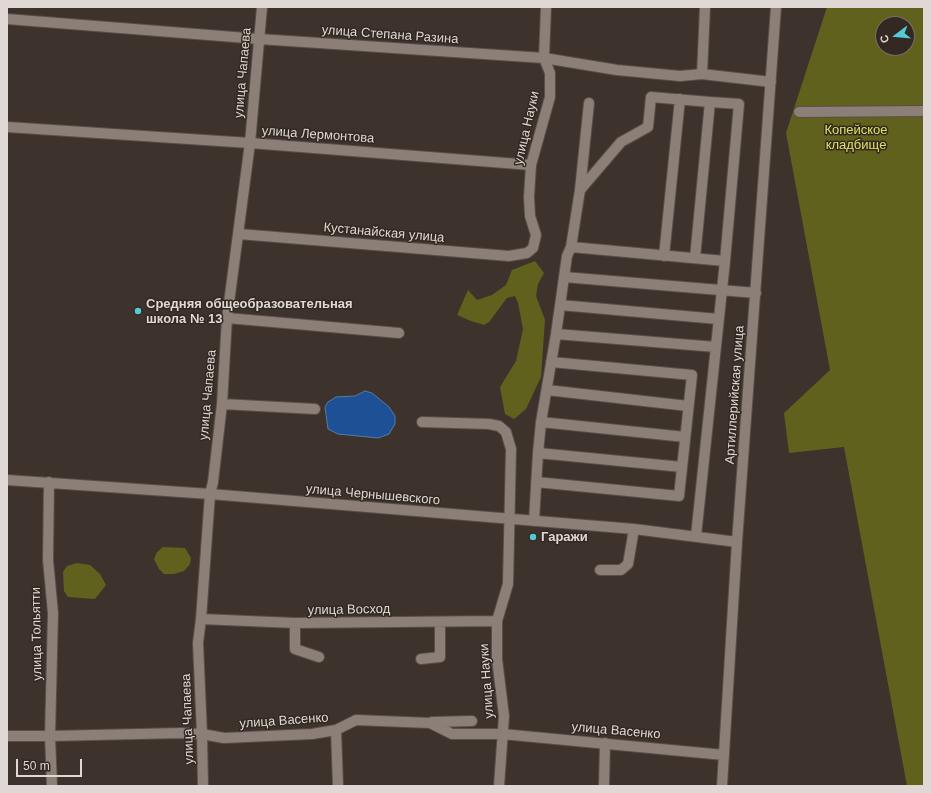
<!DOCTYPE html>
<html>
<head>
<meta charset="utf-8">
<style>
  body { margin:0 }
  #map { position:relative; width:931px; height:793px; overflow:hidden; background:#3e332c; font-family:Arial,sans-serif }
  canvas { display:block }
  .frame { position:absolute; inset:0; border:8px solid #dfd8d4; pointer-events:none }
  .north { position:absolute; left:875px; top:16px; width:40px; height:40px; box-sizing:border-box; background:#332922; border:1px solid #786f69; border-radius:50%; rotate:254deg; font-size:11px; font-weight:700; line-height:16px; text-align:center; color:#dfd8d4 }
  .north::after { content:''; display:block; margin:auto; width:14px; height:18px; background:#51ccd4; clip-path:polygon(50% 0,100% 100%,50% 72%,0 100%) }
  .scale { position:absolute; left:16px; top:759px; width:66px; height:18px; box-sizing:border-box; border:2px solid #dfd8d4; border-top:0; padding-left:5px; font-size:12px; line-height:14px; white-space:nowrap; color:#dfd8d4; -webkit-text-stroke:3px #332922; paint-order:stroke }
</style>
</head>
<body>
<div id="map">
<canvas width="931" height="793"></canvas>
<div class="frame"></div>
<div class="north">С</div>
<div class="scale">50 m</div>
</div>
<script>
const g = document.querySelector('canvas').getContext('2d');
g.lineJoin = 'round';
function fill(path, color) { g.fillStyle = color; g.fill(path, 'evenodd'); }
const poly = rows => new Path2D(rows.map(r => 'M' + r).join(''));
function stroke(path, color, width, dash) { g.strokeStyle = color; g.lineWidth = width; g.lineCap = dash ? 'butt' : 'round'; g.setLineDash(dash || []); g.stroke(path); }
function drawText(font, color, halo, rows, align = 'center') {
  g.font = font + ' Arial,sans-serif'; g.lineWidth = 3; g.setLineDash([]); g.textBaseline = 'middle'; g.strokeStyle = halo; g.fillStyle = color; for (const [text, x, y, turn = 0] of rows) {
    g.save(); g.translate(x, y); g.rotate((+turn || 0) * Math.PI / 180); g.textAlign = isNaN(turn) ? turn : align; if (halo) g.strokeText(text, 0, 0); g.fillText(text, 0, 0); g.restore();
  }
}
fill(poly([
  [827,7,924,7,924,786,907,786,844,447,789,453,784,413,830,370,786,133],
  [883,24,907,24,907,48,883,48],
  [535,261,544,273,538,284,536,296,545,320,541,377,526,409,514,419,505,414,500,387,516,361,523,329,518,303,515,296,507,298,489,322,484,325,471,321,457,315,468,290,477,300,492,295,506,285,512,270],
  [163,547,185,548,191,558,190,564,184,571,174,574,164,574,159,569,154,559,157,552],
  [77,563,90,565,100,574,106,585,95,599,68,597,64,591,63,572,67,566]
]), '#5f611c');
const water = poly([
  [365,391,372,393,389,407,395,416,395,424,389,434,378,438,338,434,328,429,325,407,328,402,336,397,355,396,365,391]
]);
fill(water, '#1e5095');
stroke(water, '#5879a8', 1);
const minor = poly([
  [7,19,259,39,544,58,617,70,680,76,702,74,771,82],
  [702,74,705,7],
  [799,112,924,111],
  [7,127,250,143,531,165],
  [580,190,589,103],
  [239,234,509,256,527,253,533,248,536,235,530,216,529,197,531,165,550,97,550,73,544,58,546,7],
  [571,247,725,261],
  [664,256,680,99],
  [695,258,710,102],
  [564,277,756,293],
  [560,305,718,319],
  [227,318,399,333],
  [556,334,716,347],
  [547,390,688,406],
  [222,404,315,409],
  [422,422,489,424,499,426,506,432,511,449,508,584,497,621,497,659,504,716,499,786],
  [541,422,685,437],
  [538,453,682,467],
  [7,480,210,494,634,529,737,542],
  [49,482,48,560,53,613,50,736,52,786],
  [536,482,679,496,692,375,551,362],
  [534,521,538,453,541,422,556,334,567,256,571,247,580,190,621,142,648,127,651,97,710,102,739,104,725,261,696,536],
  [600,570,621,570,628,564,634,529],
  [201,619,295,623,497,621],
  [295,623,295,649,319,657],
  [421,659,440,657,440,622],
  [432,722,472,721],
  [336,730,338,786],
  [7,736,50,736,182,733,202,734,224,738,312,734,336,730,356,720,430,723,452,734,502,734,724,755],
  [203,786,202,734,198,643,201,619,210,494,213,482,222,404,227,318,250,143,262,7],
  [604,786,605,743],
  [722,786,737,542,776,7]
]);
stroke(minor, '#584f4a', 12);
stroke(minor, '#8c7f77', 10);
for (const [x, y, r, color] of [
  [138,311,4,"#51ccd4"],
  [533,537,4,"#51ccd4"]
]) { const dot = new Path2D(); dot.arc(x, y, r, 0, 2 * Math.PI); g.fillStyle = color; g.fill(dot); stroke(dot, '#332922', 1.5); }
drawText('13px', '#dfd8d4', '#332922', [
  ["улица Степана Разина",390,35,4],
  ["улица Чапаева",243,73,-85],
  ["улица Науки",527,128,-77],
  ["улица Лермонтова",318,135,4],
  ["Кустанайская улица",384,233,5],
  ["улица Чапаева",208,395,-85],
  ["Артиллерийская улица",735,395,-86],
  ["улица Чернышевского",373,495,5],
  ["улица Восход",349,610,-1],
  ["улица Тольятти",37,634,-91],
  ["улица Науки",487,681,-94],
  ["улица Чапаева",188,719,-92],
  ["улица Васенко",284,721,-4],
  ["улица Васенко",616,731,5]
]);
drawText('13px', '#dfe45e', '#332922', [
  ["Копейское",856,130],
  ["кладбище",856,145]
]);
drawText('bold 13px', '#dfd8d4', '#332922', [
  ["Средняя общеобразовательная",146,304],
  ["школа № 13",146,319],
  ["Гаражи",541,537]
], 'left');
</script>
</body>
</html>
